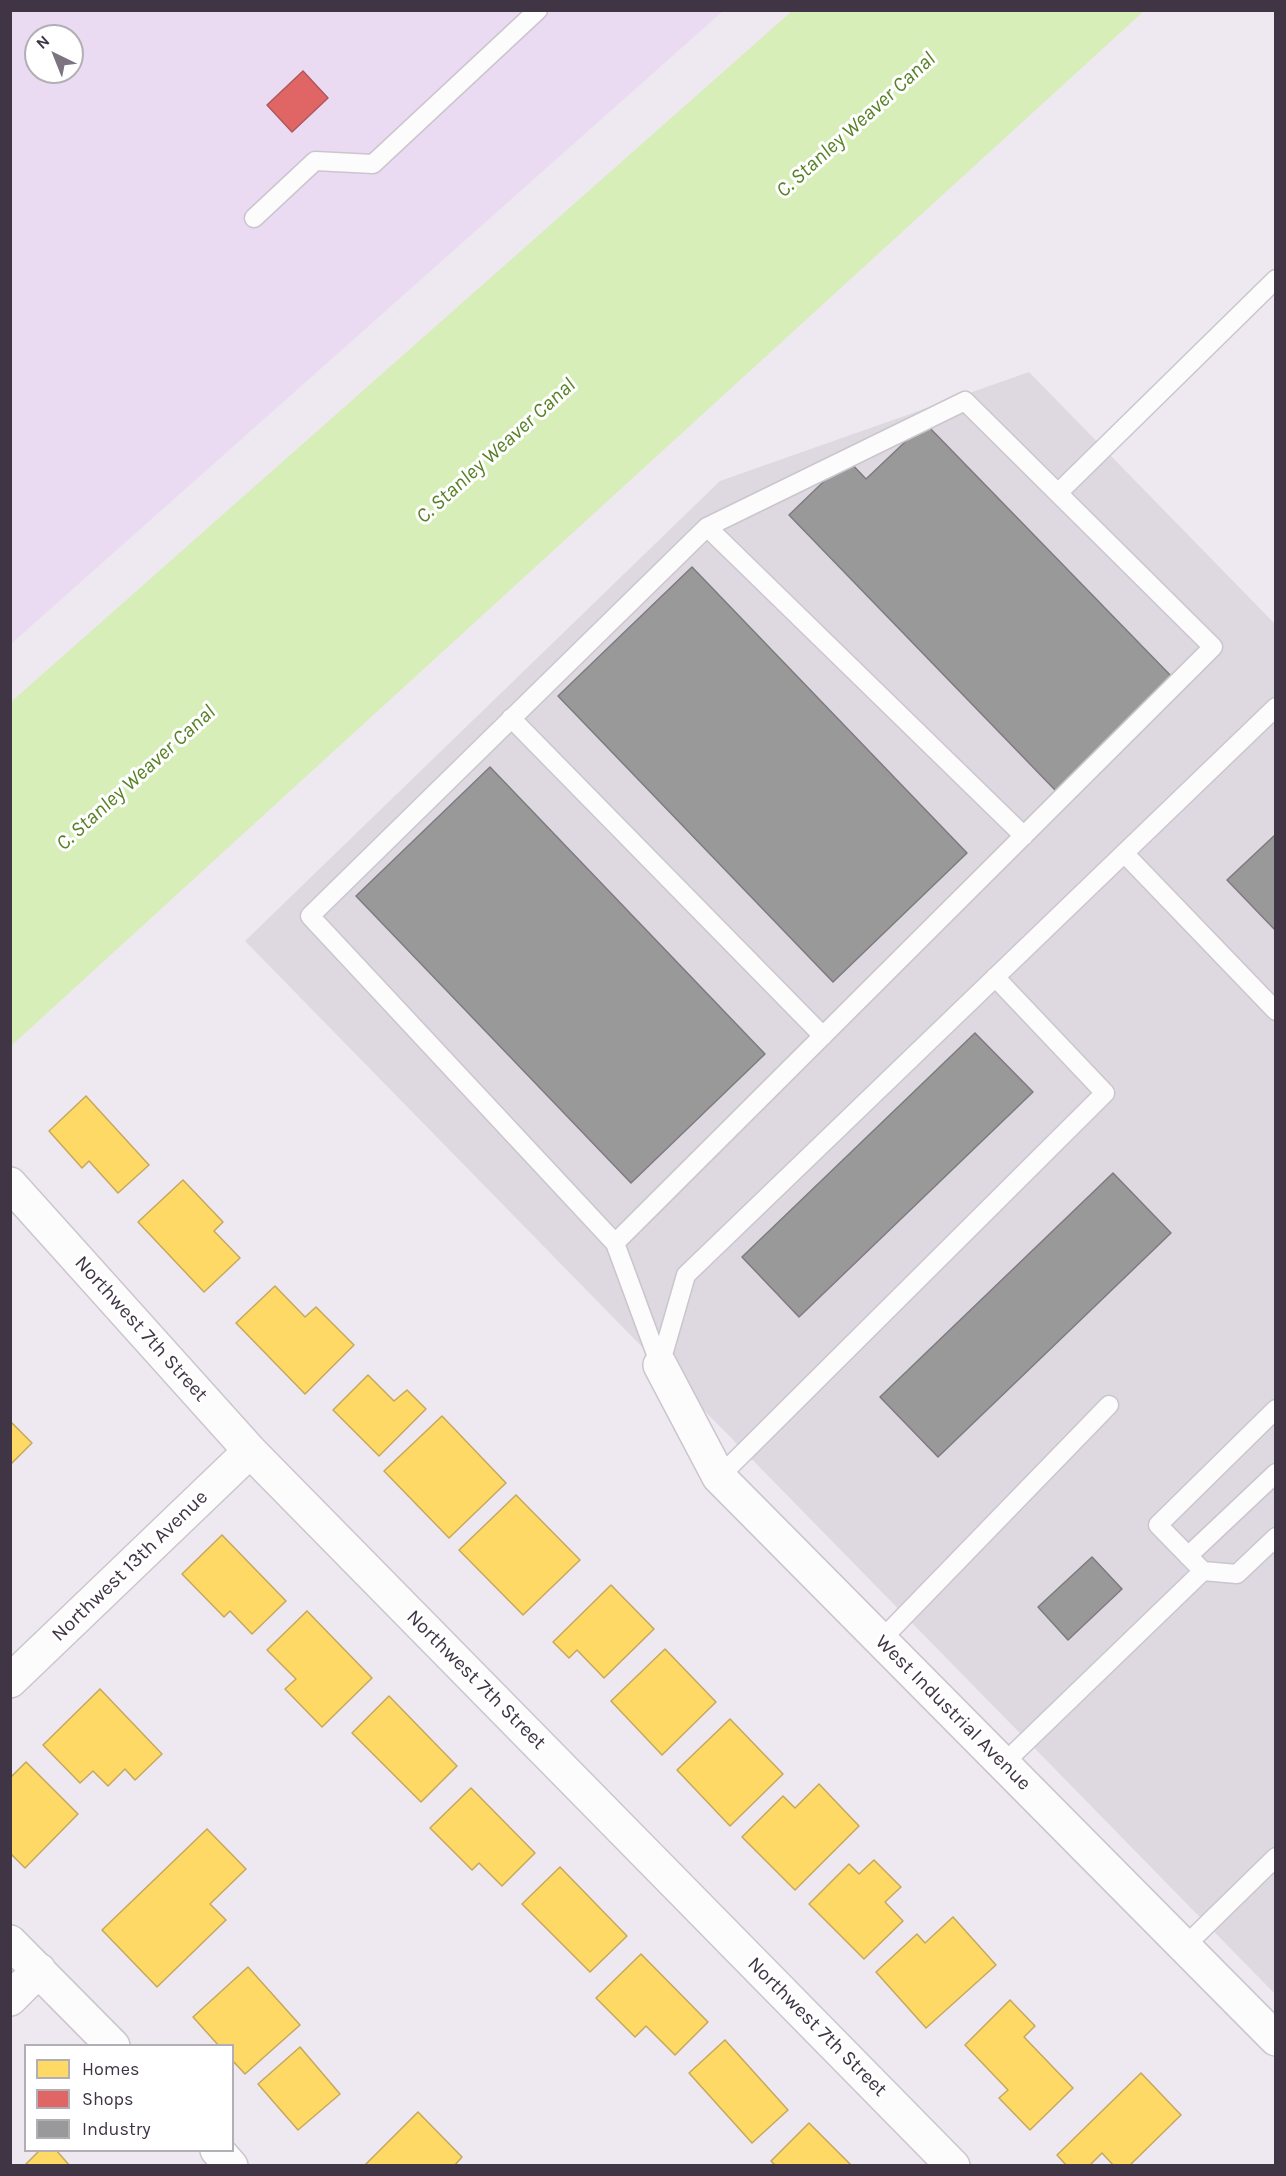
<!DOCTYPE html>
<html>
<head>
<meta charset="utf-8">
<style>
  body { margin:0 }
  #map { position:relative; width:1286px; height:2176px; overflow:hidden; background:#eee8f0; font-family:Karla,sans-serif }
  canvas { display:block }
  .frame { position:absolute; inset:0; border:12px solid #3f3545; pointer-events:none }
  .legend { position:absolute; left:24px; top:2044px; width:210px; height:108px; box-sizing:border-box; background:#fff; border:2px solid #b2aeb5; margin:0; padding:8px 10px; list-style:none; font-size:18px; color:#3f3545 }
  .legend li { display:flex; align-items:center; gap:12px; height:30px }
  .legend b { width:30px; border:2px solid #b2aeb5 }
  .north { position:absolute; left:24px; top:24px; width:60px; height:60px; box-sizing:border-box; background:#fff; border:2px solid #b2aeb5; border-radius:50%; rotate:317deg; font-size:16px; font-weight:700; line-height:24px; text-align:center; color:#3f3545 }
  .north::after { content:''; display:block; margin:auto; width:21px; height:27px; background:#7c7481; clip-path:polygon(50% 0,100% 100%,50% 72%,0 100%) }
</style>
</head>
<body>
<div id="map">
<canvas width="1286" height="2176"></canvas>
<div class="frame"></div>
<ul class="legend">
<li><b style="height:16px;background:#ffd966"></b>Homes</li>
<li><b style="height:16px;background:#e06666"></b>Shops</li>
<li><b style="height:16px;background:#999"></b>Industry</li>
</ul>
<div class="north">N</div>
</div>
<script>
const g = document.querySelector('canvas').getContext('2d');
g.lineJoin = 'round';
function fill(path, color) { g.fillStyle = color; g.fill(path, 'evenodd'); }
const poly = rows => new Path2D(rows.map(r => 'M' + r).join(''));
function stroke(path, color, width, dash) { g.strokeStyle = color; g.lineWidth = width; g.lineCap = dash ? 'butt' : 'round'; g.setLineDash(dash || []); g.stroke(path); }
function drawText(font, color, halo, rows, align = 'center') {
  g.font = font + ' Karla,sans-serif'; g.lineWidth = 6; g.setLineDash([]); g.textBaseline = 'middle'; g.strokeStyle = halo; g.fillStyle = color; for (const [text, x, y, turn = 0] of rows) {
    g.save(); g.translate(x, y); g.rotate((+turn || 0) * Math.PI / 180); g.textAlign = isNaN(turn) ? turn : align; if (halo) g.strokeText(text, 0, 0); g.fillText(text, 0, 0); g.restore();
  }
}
fill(poly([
  [11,11,723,11,11,644],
  [36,36,72,36,72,72,36,72]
]), '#eadbf3');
fill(poly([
  [1029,372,1275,624,1275,1994,245,941,720,481]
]), '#ded8e1');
fill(poly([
  [792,11,1144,11,11,1046,11,702]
]), '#d7eeb9');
const homes = poly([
  [86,1096,149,1165,118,1193,89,1161,82,1168,49,1131,86,1096],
  [183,1180,223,1222,214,1231,240,1258,204,1292,138,1222,183,1180],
  [275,1286,305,1317,316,1307,354,1345,305,1394,236,1323,275,1286],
  [368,1375,394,1401,407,1390,426,1409,379,1456,333,1410,368,1375],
  [442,1416,506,1483,449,1538,384,1471,442,1416],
  [10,1421,32,1443,10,1465,10,1421],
  [516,1495,580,1560,523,1615,459,1550,516,1495],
  [222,1535,286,1601,252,1634,230,1611,224,1617,182,1574,222,1535],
  [611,1585,654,1629,604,1678,577,1650,569,1658,553,1642,611,1585],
  [307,1611,372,1678,322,1727,285,1689,296,1679,267,1650,307,1611],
  [665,1649,716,1702,662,1755,611,1701,665,1649],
  [100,1689,162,1754,135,1780,125,1769,108,1786,93,1771,80,1783,43,1745,100,1689],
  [389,1696,457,1766,421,1802,352,1733,389,1696],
  [730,1719,783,1774,730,1826,677,1770,730,1719],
  [26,1762,78,1814,25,1868,10,1853,10,1778,26,1762],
  [819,1784,859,1826,795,1890,742,1837,783,1796,795,1808,819,1784],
  [471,1788,535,1853,502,1886,479,1863,472,1870,430,1828,471,1788],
  [207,1829,246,1869,210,1904,226,1920,157,1987,102,1930,207,1829],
  [874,1860,901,1887,885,1902,903,1921,864,1959,809,1904,849,1864,859,1874,874,1860],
  [560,1867,627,1936,590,1972,522,1904,560,1867],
  [953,1917,996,1965,926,2028,876,1972,917,1934,925,1943,953,1917],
  [641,1954,708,2022,675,2055,646,2026,635,2037,596,1998,641,1954],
  [248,1967,300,2025,245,2074,232,2060,232,2046,219,2046,193,2017,248,1967],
  [1010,2000,1035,2026,1024,2037,1073,2088,1030,2130,999,2098,1008,2090,965,2045,1010,2000],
  [725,2040,788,2110,752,2143,689,2073,725,2040],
  [300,2047,340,2094,298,2130,258,2084,300,2047],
  [1141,2073,1181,2115,1129,2166,1114,2166,1102,2153,1089,2166,1067,2166,1057,2155,1141,2073],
  [418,2112,462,2157,454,2166,364,2166,418,2112],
  [809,2123,852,2166,776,2166,771,2161,809,2123],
  [40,2150,56,2150,70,2166,24,2166,40,2150]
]);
fill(homes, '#ffd966');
stroke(homes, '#c5a85c', 1.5);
const shops = poly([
  [303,71,328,98,292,132,267,105,303,71]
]);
fill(shops, '#e06666');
stroke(shops, '#b0575c', 1.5);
const industry = poly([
  [925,423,1173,678,1056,791,789,515,847,459,866,479,925,423],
  [692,567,967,853,833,982,558,696,692,567],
  [490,767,765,1054,631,1183,356,896,490,767],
  [1276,834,1276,931,1227,880,1276,834],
  [975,1033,1033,1092,799,1317,742,1257,975,1033],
  [1113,1173,1171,1233,938,1457,880,1397,1113,1173],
  [1092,1557,1122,1589,1068,1640,1038,1607,1092,1557]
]);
fill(industry, '#999');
stroke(industry, '#7e7b80', 1.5);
const service = poly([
  [254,218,315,161,373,164,538,10],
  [1058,493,1276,279],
  [707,527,1024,836],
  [511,718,823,1036],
  [1124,853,1276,1011],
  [615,1243,1213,647,965,401,707,527,310,916,615,1243,660,1365],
  [660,1365,686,1275,1276,707],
  [1276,1409,1158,1525,1203,1571,1237,1574,1276,1537],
  [719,1477,1105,1093,995,977],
  [1188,1556,1276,1473],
  [881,1640,1109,1405],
  [1003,1764,1203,1571],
  [1184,1947,1276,1857]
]);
const minor = poly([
  [10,1184,250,1451,953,2166],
  [660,1365,719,1477,1276,2039],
  [10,1681,250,1451],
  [10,1942,113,2046],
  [10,1999,39,1970],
  [217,2150,231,2166]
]);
stroke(service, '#ccc5ce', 21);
stroke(minor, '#ccc5ce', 36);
stroke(service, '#fcfcfd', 18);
stroke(minor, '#fcfcfd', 33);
drawText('20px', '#3f3545', '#fff', [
  ["Northwest 7th Street",141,1329,48],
  ["Northwest 13th Avenue",130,1566,-44],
  ["Northwest 7th Street",476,1680,45],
  ["West Industrial Avenue",953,1713,45],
  ["Northwest 7th Street",817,2027,45]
]);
drawText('italic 21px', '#588025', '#fff', [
  ["C. Stanley Weaver Canal",856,125,-42],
  ["C. Stanley Weaver Canal",496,451,-42],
  ["C. Stanley Weaver Canal",136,778,-42]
]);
</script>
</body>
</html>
